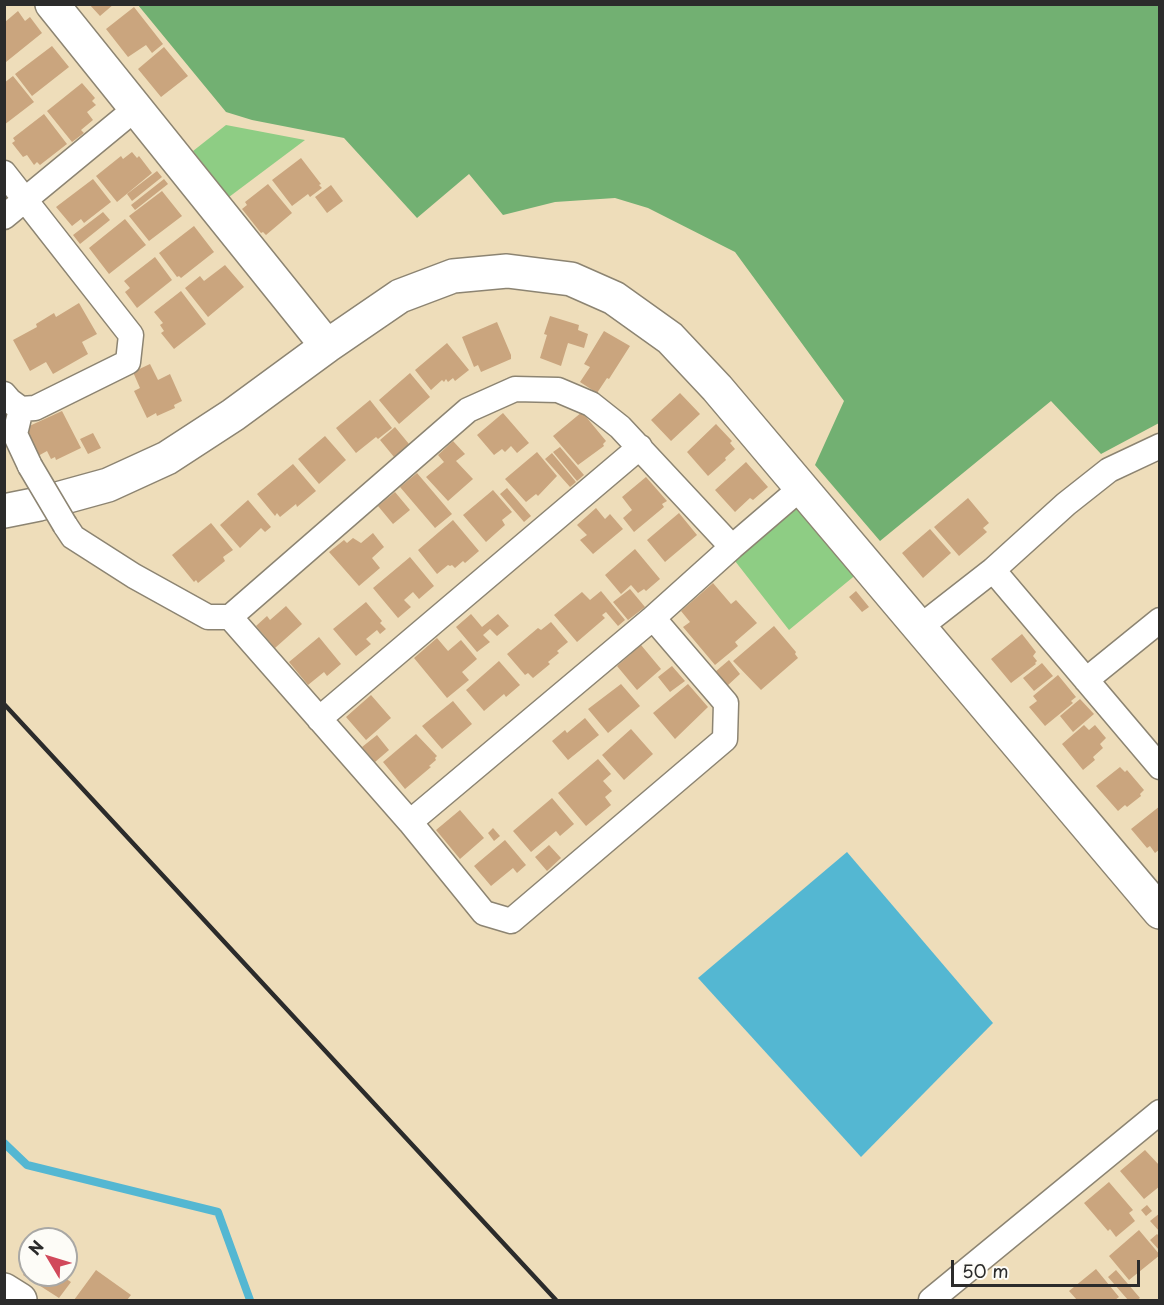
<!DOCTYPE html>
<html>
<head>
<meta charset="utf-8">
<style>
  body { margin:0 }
  #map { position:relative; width:1164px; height:1305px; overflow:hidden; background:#eeddba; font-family:"Playpen Sans",sans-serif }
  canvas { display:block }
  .frame { position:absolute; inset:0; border:6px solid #2b2b2b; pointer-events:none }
  .north { position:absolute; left:18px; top:1227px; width:60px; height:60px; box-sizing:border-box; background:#fdfcf7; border:2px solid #a9a8a5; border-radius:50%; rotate:308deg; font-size:16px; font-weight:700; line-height:24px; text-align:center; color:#2b2b2b }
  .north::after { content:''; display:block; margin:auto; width:21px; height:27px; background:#d1495b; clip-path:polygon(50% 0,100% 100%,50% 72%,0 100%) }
  .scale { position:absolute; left:951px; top:1260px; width:189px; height:27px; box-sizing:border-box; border:3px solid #2b2b2b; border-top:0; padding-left:8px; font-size:18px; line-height:21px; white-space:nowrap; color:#2b2b2b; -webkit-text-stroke:4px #fdfcf7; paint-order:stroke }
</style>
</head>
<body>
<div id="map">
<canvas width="1164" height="1305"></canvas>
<div class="frame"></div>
<div class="north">N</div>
<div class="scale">50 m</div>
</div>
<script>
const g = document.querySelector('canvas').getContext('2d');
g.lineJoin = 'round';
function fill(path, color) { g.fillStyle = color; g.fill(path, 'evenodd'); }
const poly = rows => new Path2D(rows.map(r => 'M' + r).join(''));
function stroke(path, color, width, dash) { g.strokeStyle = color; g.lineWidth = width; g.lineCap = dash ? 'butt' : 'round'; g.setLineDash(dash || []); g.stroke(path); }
fill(poly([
  [226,125,305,140,229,197,193,151],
  [801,504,858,573,789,630,735,561]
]), '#8ecd84');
fill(poly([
  [138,5,1159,5,1159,423,1101,454,1051,401,880,541,815,465,844,401,735,252,648,208,615,198,555,202,503,215,469,174,417,218,344,138,252,120,226,112]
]), '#72b072');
fill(poly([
  [847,852,993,1023,861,1157,698,978]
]), '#54b7d2');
stroke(poly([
  [4,1143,27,1165,218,1212,250,1300]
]), '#54b7d2', 8);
fill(poly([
  [89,4,114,4,100,16],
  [134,7,163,44,152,53,146,45,128,57,106,29],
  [18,11,25,21,30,17,42,33,6,62,5,59,5,22],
  [52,46,69,67,32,96,15,74],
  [164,47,188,76,161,97,138,69],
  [13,76,34,102,4,125,4,83],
  [82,83,95,98,92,101,96,105,87,112,93,120,81,130,84,133,72,142,47,111],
  [44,114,67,144,40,165,37,162,34,165,27,155,23,157,12,143,15,141,13,138],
  [132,152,137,158,139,156,152,173,117,202,96,176,121,156,123,159],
  [301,158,321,184,319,185,322,188,310,197,308,194,292,206,272,180],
  [157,171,162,177,132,201,127,194],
  [93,179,111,202,84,223,81,219,72,226,56,207],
  [164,179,168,184,135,210,131,205],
  [268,184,292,213,266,235,263,232,261,233,242,209,247,205,245,202],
  [331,185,343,201,327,213,315,197],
  [162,191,182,216,149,241,129,216],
  [103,212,110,220,80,244,73,235],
  [125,219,146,245,109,274,89,248],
  [194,226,214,252,181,278,179,276,177,277,159,253],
  [155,257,172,280,137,308,125,292,130,288,124,281],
  [225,265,244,287,208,317,185,288,200,276,204,281],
  [181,291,206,324,174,349,161,333,164,331,160,325,163,323,154,312],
  [79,303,97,334,82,342,88,354,53,374,46,362,30,371,13,340,37,327,36,324,54,313,56,317],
  [550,316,579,325,578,330,588,334,584,348,568,343,561,366,540,358,547,335,544,334],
  [497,322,511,355,511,359,481,372,478,365,474,367,462,337],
  [604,331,630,346,609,379,607,378,597,393,580,382,590,367,584,364],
  [447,343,469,370,455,381,453,378,448,382,446,379,444,382,442,380,431,390,415,370],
  [150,364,158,380,170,374,182,401,174,405,175,408,157,416,156,413,147,418,134,391,140,388,133,372],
  [410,373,430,397,399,424,379,400],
  [680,393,700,414,671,441,651,420],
  [370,400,392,428,378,439,376,437,356,453,336,428],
  [62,411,81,448,56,460,55,457,51,459,47,451,38,456,25,428],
  [582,412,606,441,603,444,604,446,578,465,553,436],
  [503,413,529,443,517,453,511,446,505,452,502,449,494,455,477,435],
  [716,424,732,441,730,443,735,449,725,458,726,460,708,476,687,452],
  [395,427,409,444,394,457,380,440],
  [93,433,101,448,88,454,80,439],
  [325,436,346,460,319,484,298,459],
  [453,441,465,454,456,461,473,479,448,501,426,477,444,462,438,455],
  [560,447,584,475,577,481,553,452],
  [537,452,557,476,538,496,536,494,526,502,505,479],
  [552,453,576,482,570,487,545,459],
  [746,462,768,487,753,500,750,498,735,512,715,490],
  [293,464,316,491,297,507,296,504,280,517,277,513,275,516,257,494],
  [417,473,452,514,435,528,400,487],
  [646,477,667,501,662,504,664,507,634,532,623,518,632,510,622,497],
  [507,488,531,516,524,522,500,494],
  [493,490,512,512,502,520,505,525,486,542,463,515],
  [395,492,410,510,393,524,378,506],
  [968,498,989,523,983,528,987,532,959,556,934,527],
  [248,500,271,527,265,532,261,528,240,548,220,525],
  [596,508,605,519,610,514,623,529,593,554,580,540,587,535,577,525],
  [679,513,697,535,665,562,647,540],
  [453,520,479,551,465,563,463,561,455,568,452,565,450,566,448,565,437,574,418,550],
  [211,523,233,550,223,557,225,561,198,583,196,580,194,582,172,555],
  [930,529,951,553,923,578,902,553],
  [373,533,384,547,372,558,380,568,359,586,329,552,344,540,347,543,353,538,361,543],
  [635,549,660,579,646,591,644,589,638,593,631,585,621,594,605,575],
  [410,557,434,586,419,599,413,592,404,600,411,607,398,618,373,588],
  [713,583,731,604,736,600,757,623,735,642,738,646,715,665,683,627,690,622,681,611],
  [630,589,645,607,628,620,613,602],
  [601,591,625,620,618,626,606,612,602,615,605,618,577,642,554,615,582,592,590,600],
  [856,591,869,607,862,612,849,597],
  [366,602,382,621,380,623,386,629,380,634,377,630,366,639,371,644,356,656,333,629],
  [286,606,302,624,275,648,256,626,267,616,270,620],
  [471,614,482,627,498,614,509,626,497,636,490,629,483,635,490,642,477,652,456,627],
  [551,622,568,642,557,651,559,653,548,662,550,664,533,678,528,673,525,675,507,654,538,628,541,630],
  [774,626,796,652,795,654,798,658,761,690,733,661],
  [1022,634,1036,652,1033,656,1037,661,1035,663,1036,664,1011,683,991,659],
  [319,637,341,664,327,676,324,672,308,685,289,662],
  [437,638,448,651,461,640,477,659,462,672,469,680,447,698,414,658],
  [641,645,661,669,637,690,617,666],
  [729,660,740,674,727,686,715,672],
  [499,661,520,685,506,697,504,694,484,711,466,690],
  [1042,663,1053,676,1034,691,1023,678],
  [672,666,685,681,670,692,658,677],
  [1058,675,1076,697,1071,701,1073,703,1045,726,1029,707,1037,701,1033,696],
  [621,684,640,706,608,733,588,709],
  [688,684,708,707,675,739,653,713],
  [371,695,391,718,366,740,346,717],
  [1080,699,1094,714,1073,732,1060,716],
  [453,701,472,724,442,749,422,726],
  [585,718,599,735,568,760,552,741,565,730,567,733],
  [1084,725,1089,730,1095,725,1106,738,1100,744,1103,748,1093,757,1095,760,1083,770,1062,744],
  [631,729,653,754,624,780,602,755],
  [416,734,437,756,435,758,436,760,429,766,431,767,405,789,383,762],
  [377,735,389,750,375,762,362,747],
  [598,759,611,774,603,781,612,791,605,797,611,805,586,826,558,793],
  [1120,767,1125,772,1127,770,1144,790,1140,794,1141,796,1127,807,1125,805,1118,811,1096,786],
  [552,798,574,824,560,836,556,831,531,852,513,831],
  [1160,806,1160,849,1155,853,1150,846,1147,848,1131,829],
  [460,810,484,838,460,859,436,830],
  [493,828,500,836,494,841,488,833],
  [505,840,526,865,517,873,513,868,491,886,474,866],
  [549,845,561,858,547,871,535,857],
  [1145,1150,1160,1166,1160,1186,1144,1199,1120,1171],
  [1109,1182,1133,1210,1129,1213,1135,1221,1116,1237,1110,1229,1108,1231,1084,1203],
  [1147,1205,1152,1211,1146,1216,1141,1210],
  [1160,1213,1160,1232,1150,1221],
  [1139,1230,1160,1255,1129,1280,1109,1256],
  [1157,1234,1160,1237,1160,1251,1150,1240],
  [30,1265,30,1275,60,1275,71,1282,59,1298,23,1275],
  [1096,1269,1119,1297,1115,1300,1077,1300,1069,1291],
  [96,1270,131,1295,127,1300,74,1300],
  [1116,1270,1140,1298,1137,1300,1128,1300,1108,1277]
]), '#caa57e');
const street = poly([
  [4,173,131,335,128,362,35,408,21,409,10,401,4,394],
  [4,217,135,109],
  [21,409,15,434,30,466],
  [65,525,73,537,134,576,208,617,230,617,468,410,515,389,558,390,591,404,620,427,732,547,653,618,410,822],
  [732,547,802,487],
  [993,570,1160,767],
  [230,617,410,822,484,913,511,921,725,739,726,703,653,618],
  [920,627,993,570,1066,504,1109,470,1160,446],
  [1086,680,1160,620],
  [319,719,640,447],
  [931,1300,1160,1112]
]);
const secondary = poly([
  [52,4,327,346],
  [4,511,39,504,108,485,167,458,233,415,327,346,400,296,453,276,507,271,571,279,614,298,670,338,717,388,1160,912]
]);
const primary = poly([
  [4,1290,20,1300]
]);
stroke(street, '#8c8472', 27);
stroke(secondary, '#8c8472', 36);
stroke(primary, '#8c8472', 36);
stroke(street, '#fff', 24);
stroke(secondary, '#fff', 33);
stroke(primary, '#fff', 33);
stroke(poly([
  [4,704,556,1300]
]), '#2b2b2b', 4.5);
const streetBridge = poly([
  [30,466,65,525]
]);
stroke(streetBridge, '#8c8472', 27, []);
stroke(streetBridge, '#fff', 24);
</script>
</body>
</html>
